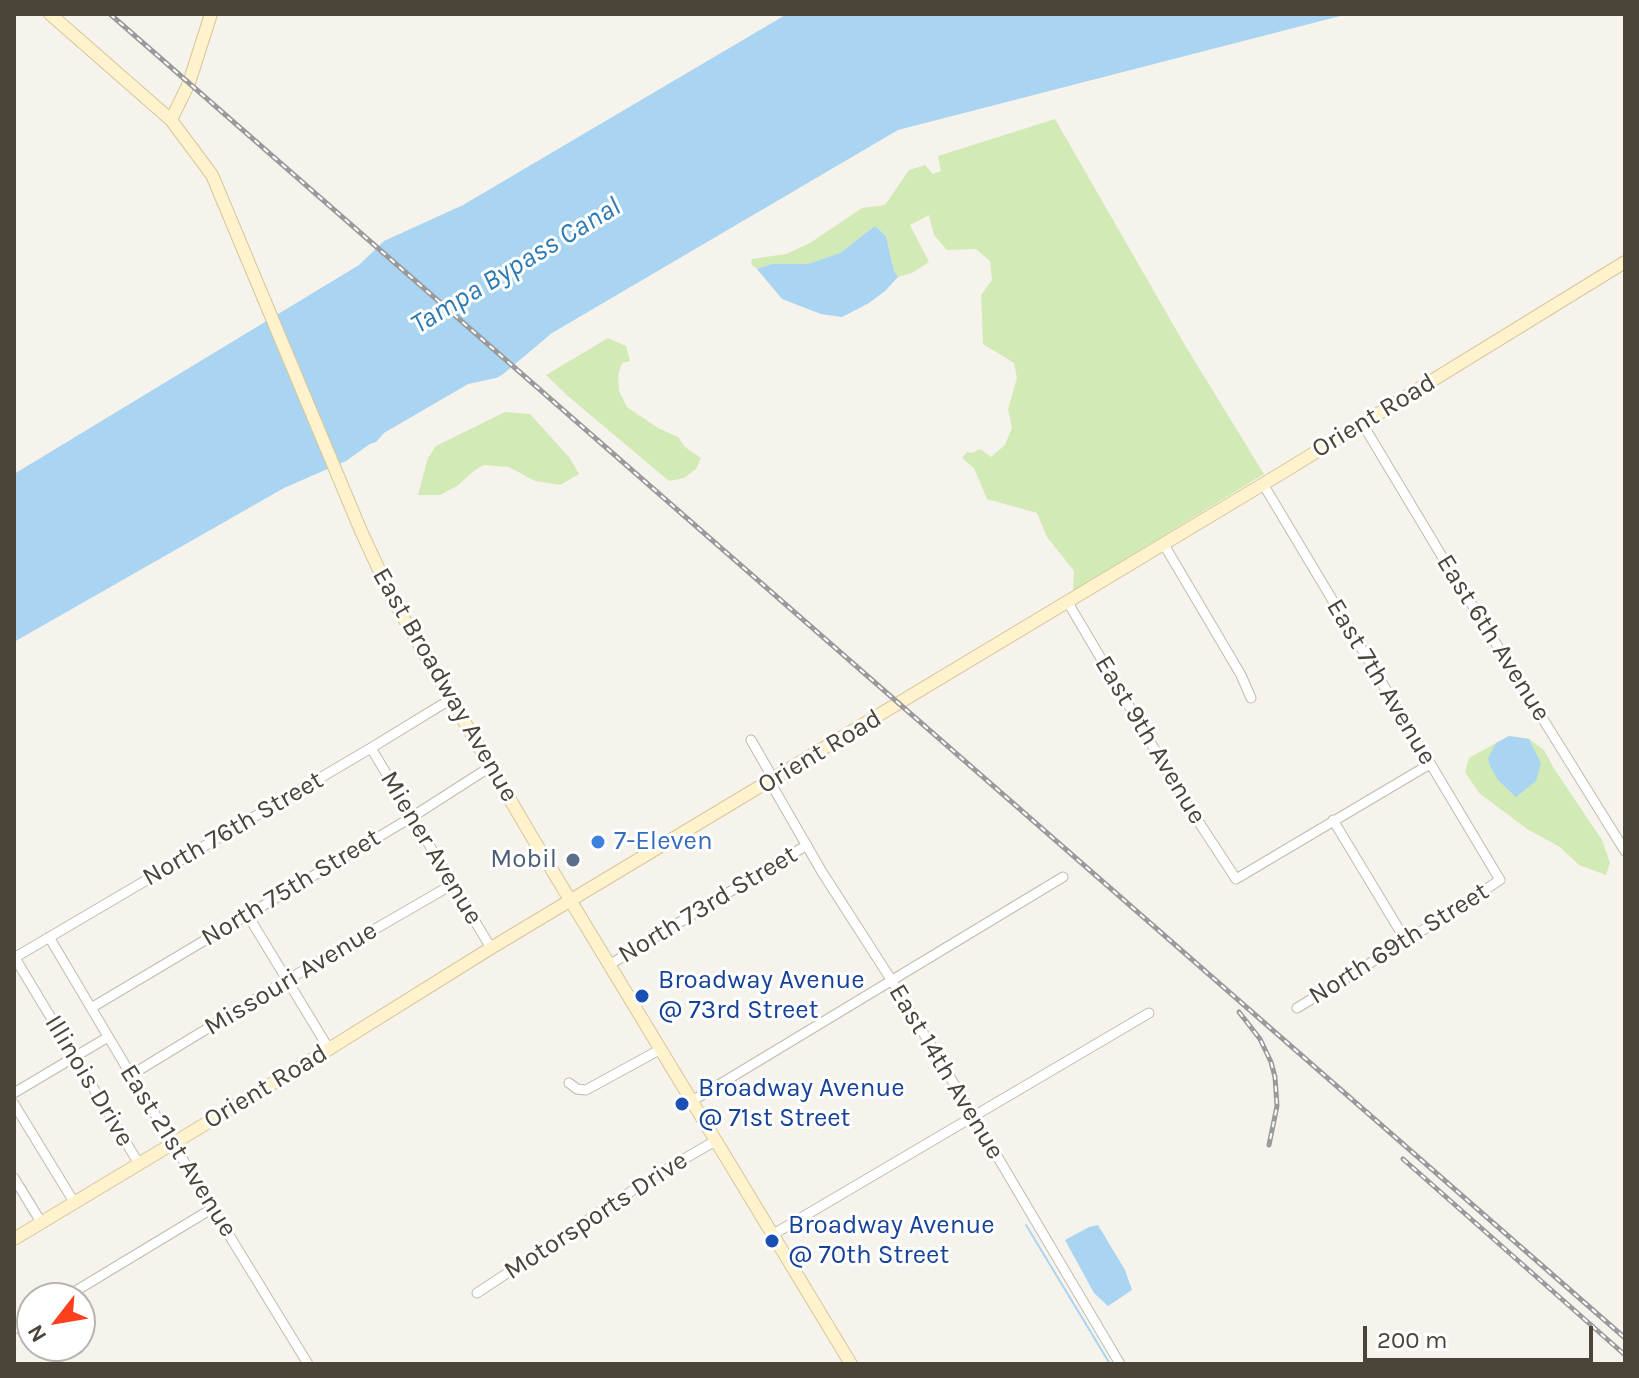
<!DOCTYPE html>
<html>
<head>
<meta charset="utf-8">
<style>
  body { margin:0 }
  #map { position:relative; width:1639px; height:1378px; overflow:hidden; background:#f6f3ec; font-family:Karla,sans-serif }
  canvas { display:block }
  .frame { position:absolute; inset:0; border:16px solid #4b4439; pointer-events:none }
  .north { position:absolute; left:16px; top:1282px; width:80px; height:80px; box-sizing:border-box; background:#fff; border:2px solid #b7b4b0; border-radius:50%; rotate:239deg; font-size:22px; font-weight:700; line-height:32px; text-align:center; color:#4b4439 }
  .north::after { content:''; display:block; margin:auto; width:28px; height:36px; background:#fc3f1d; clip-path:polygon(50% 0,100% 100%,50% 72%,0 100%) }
  .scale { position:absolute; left:1363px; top:1326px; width:230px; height:36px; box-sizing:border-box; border:4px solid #4b4439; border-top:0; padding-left:10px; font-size:24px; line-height:28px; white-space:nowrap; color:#4b4439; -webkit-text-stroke:6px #fff; paint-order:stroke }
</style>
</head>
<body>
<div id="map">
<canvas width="1639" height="1378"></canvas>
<div class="frame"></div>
<div class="north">N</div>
<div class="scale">200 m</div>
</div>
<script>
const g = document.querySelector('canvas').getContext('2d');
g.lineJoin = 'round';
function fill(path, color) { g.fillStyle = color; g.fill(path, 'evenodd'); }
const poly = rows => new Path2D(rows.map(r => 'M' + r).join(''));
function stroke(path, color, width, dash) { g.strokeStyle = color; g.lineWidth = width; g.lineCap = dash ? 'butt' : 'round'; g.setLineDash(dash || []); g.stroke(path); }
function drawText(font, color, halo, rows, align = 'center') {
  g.font = font + ' Karla,sans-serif'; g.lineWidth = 6; g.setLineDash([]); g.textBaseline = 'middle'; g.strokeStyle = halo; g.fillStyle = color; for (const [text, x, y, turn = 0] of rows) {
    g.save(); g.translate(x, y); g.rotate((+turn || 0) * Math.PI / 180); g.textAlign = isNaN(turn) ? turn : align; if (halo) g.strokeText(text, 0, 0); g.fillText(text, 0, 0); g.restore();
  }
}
fill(poly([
  [1055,119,1186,347,1264,474,1073,591,1074,571,1047,537,1037,513,987,499,974,468,962,458,967,452,972,453,980,449,991,457,1005,445,1012,428,1008,409,1017,378,1014,363,983,344,981,295,992,280,990,261,976,249,947,250,934,235,929,215,910,225,929,262,912,273,898,277,894,271,886,236,875,226,840,253,808,264,772,264,757,269,751,264,752,259,786,254,810,243,862,208,885,205,909,170,925,165,933,174,941,171,938,156],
  [608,338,626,346,630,361,622,363,618,375,619,391,627,407,658,428,678,437,685,447,701,458,696,469,684,478,669,481,569,397,546,375],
  [505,412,530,414,569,457,579,474,560,485,535,481,509,467,484,465,475,470,457,486,440,495,418,495,428,458,436,446],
  [1509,736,1529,739,1544,750,1553,767,1602,840,1610,863,1606,875,1579,865,1560,847,1527,829,1479,793,1465,772,1469,758]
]), '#d2eab5');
fill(poly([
  [787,14,1348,14,898,130,552,333,502,375,496,378,468,384,384,433,376,442,370,444,346,461,284,488,14,642,14,474,359,265,384,241,463,205],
  [875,226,886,236,894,271,898,277,885,291,869,303,842,317,821,314,782,299,757,269,772,264,808,264,840,253],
  [1509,736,1529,739,1541,763,1536,781,1516,797,1498,780,1490,766,1488,758,1496,743],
  [1098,1225,1125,1270,1132,1290,1108,1306,1094,1293,1065,1240,1089,1227]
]), '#a9d4f2');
stroke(poly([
  [1026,1225,1110,1364]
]), '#a9d4f2', 2);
const street = poly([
  [1362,423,1449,568,1625,851],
  [1263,484,1500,880,1406,941,1297,1008],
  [1163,543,1241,675,1251,698],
  [1067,601,1187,804,1236,879,1430,764],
  [751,740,774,780],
  [371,748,491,948],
  [770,782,822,872,892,981,974,1117,1120,1364],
  [1333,820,1406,941],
  [247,914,329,1049],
  [49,937,131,1075,308,1364],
  [14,958,371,748,451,699],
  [15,958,139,1164],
  [609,965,807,845],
  [91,1008,412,817,490,767],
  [131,1075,287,980,453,884],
  [569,1083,577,1089,586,1090,661,1049],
  [14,1093,108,1037],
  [692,1101,1063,877],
  [14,1104,74,1202],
  [14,1178,41,1222],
  [772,1235,1149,1013],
  [477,1293,653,1177,715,1141],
  [64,1298,213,1208],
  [14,1329,32,1318]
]);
const secondary = poly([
  [50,14,171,120,212,175,361,531,393,600,532,837,851,1364],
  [171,120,189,83,211,14],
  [14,1239,300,1067,491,948,1285,471,1625,262]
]);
stroke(street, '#c2bbae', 11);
stroke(secondary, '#d6c79b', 14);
stroke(street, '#fff', 9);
stroke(secondary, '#fff3cd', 12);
const rail = poly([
  [110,14,1625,1338],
  [1239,1012,1260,1039,1271,1062,1275,1077,1277,1106,1269,1145],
  [1403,1159,1625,1355]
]);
stroke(rail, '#9a9a9a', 5);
stroke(rail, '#fff', 2, [6]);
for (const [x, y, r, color] of [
  [598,842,8,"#3f7fe0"],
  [573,860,8,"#5c6f8a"],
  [642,996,8,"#1a4fb4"],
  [682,1104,8,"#1a4fb4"],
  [772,1241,8,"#1a4fb4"]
]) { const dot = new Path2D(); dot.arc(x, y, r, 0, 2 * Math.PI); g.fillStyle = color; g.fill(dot); stroke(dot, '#fff', 3); }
drawText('26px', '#4b4439', '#fff', [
  ["Orient Road",1374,416,-31],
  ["East 6th Avenue",1493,638,58],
  ["East 7th Avenue",1381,682,59],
  ["East Broadway Avenue",445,685,60],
  ["East 9th Avenue",1150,740,59],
  ["Orient Road",820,752,-31],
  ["North 76th Street",233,829,-30],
  ["Miener Avenue",431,848,59],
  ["North 75th Street",291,888,-31],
  ["North 73rd Street",708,905,-31],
  ["North 69th Street",1399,944,-32],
  ["Missouri Avenue",291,979,-31],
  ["East 14th Avenue",946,1072,59],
  ["Illinois Drive",89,1081,59],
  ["Orient Road",266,1087,-31],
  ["East 21st Avenue",178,1151,58],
  ["Motorsports Drive",596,1216,-33]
]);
drawText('26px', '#366cbe', '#fff', [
  ["7-Eleven",614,842]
], 'left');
drawText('26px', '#4e5e75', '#fff', [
  ["Mobil",557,860]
], 'right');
drawText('26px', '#164399', '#fff', [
  ["Broadway Avenue",658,981],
  ["@ 73rd Street",658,1011],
  ["Broadway Avenue",698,1089],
  ["@ 71st Street",698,1119],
  ["Broadway Avenue",788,1226],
  ["@ 70th Street",788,1256]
], 'left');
drawText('italic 28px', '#2e7ab2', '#fff', [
  ["Tampa Bypass Canal",516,266,-31]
]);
</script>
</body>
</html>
